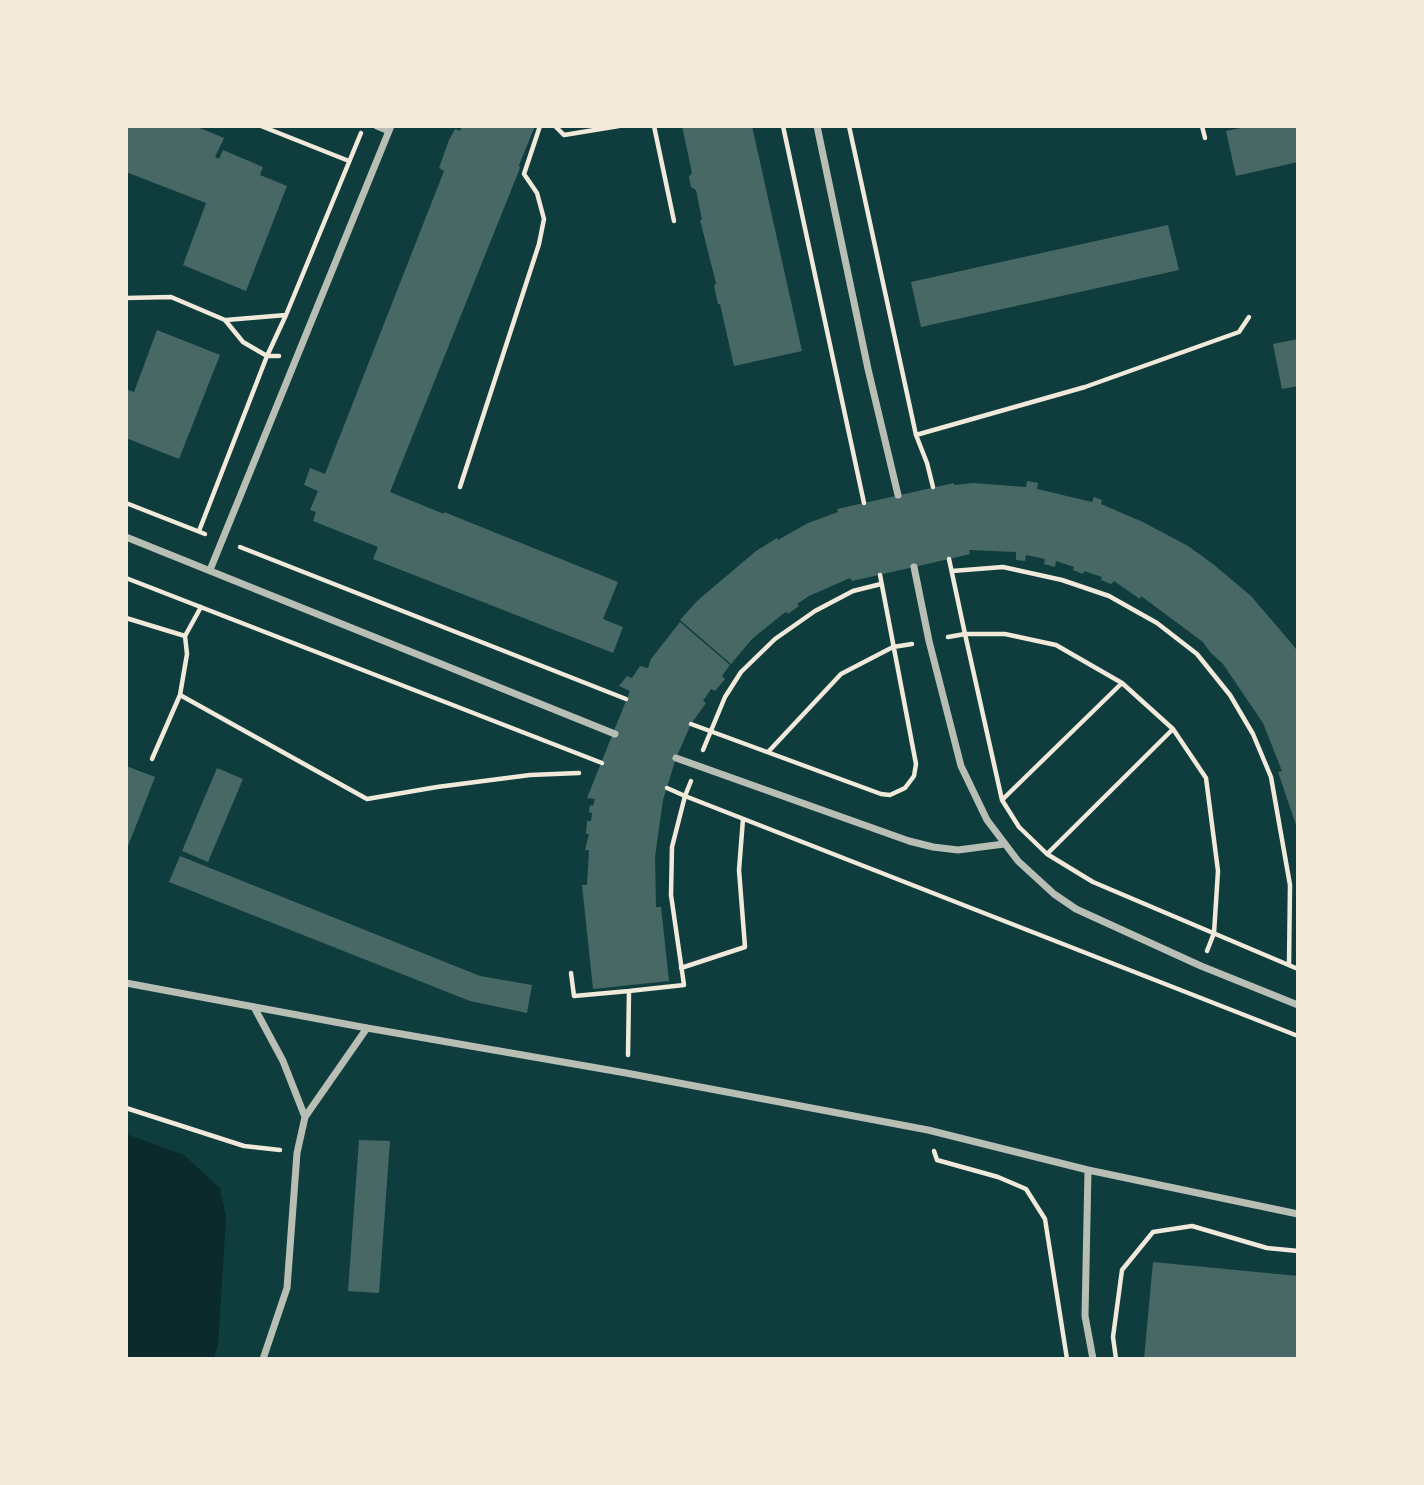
<!DOCTYPE html>
<html>
<head>
<meta charset="utf-8">
<style>
  body { margin:0 }
  #map { position:relative; width:1424px; height:1485px; overflow:hidden; background:#0f3d3e; font-family:"Times New Roman",serif }
  canvas { display:block }
  .frame { position:absolute; inset:0; border:128px solid #f1e9da; pointer-events:none }
</style>
</head>
<body>
<div id="map">
<canvas width="1424" height="1485"></canvas>
<div class="frame"></div>
</div>
<script>
const g = document.querySelector('canvas').getContext('2d');
g.lineJoin = 'round';
function fill(path, color) { g.fillStyle = color; g.fill(path, 'evenodd'); }
const poly = rows => new Path2D(rows.map(r => 'M' + r).join(''));
function stroke(path, color, width, dash) { g.strokeStyle = color; g.lineWidth = width; g.lineCap = dash ? 'butt' : 'round'; g.setLineDash(dash || []); g.stroke(path); }
fill(poly([
  [126,1134,184,1155,220,1188,226,1218,218,1346,213,1359,126,1359]
]), '#0a2a2b');
fill(poly([
  [126,126,195,126,224,138,215,157,219,159,223,150,263,167,260,175,287,186,246,291,183,265,206,203,126,172],
  [462,126,535,126,519,165,520,168,390,492,444,514,444,512,618,582,603,619,623,627,613,653,373,559,378,547,313,521,316,512,310,510,318,491,304,485,310,468,325,474,444,171,439,168,449,140,455,129,460,131],
  [682,126,752,126,802,351,734,366,720,304,718,304,714,286,716,283,700,220,702,220,696,190,691,187,689,177,692,173],
  [1251,126,1298,126,1298,162,1236,176,1226,131],
  [1168,225,1179,270,921,327,911,282],
  [157,330,220,355,179,459,126,438,126,389,134,392],
  [1298,339,1298,386,1282,389,1273,344],
  [1027,481,1038,483,1037,489,1092,502,1094,497,1102,500,1101,504,1143,522,1188,546,1213,564,1251,596,1293,645,1298,652,1298,831,1278,772,1282,771,1263,723,1223,664,1210,652,1203,642,1141,596,1140,599,1114,581,1111,584,1101,580,1102,577,1084,571,1083,574,1073,570,1074,567,1056,561,1055,567,1044,564,1045,559,1026,555,1025,561,1016,560,1016,552,969,550,970,554,949,559,852,581,850,578,809,596,797,604,799,606,788,614,787,612,784,613,752,639,731,664,680,620,697,601,756,551,777,538,778,540,808,523,838,512,837,509,954,483,954,485,973,483,1026,487],
  [680,622,730,665,722,676,725,679,715,691,711,689,703,701,706,703,691,724,676,758,663,800,655,857,656,907,661,907,669,981,593,989,582,885,587,885,589,850,585,850,589,834,586,834,587,821,591,821,592,813,589,812,590,805,593,806,595,799,587,798,630,691,619,686,627,676,632,678,640,666,648,668,651,659],
  [126,766,155,777,128,846,126,845],
  [217,768,243,779,208,862,182,851],
  [180,856,480,976,532,985,527,1013,470,1001,169,882],
  [359,1140,390,1141,379,1293,348,1291],
  [1153,1262,1298,1276,1298,1359,1144,1359]
]), '#486865');
stroke(poly([
  [261,126,349,161],
  [555,126,564,135,619,126],
  [654,126,674,221],
  [783,126,864,503],
  [849,126,916,435,927,463,933,487],
  [1202,126,1205,138],
  [126,298,171,297,225,320,243,342,267,356,279,356],
  [226,320,286,315],
  [916,435,1085,387,1239,332,1249,317],
  [460,487,539,244,544,219,537,193,524,174,540,126],
  [126,503,205,534],
  [199,531,267,356,286,315,361,133],
  [240,547,626,699],
  [949,559,965,634,1005,634,1056,645,1122,683],
  [952,571,1003,567,1062,580,1109,596,1157,623,1197,654,1230,695,1253,734,1271,777,1290,885,1289,965],
  [126,578,602,763],
  [126,618,185,636,201,607],
  [185,636,187,654,180,695,367,799,437,787,530,775,579,773],
  [948,637,965,634,1002,800,1019,827,1047,854,1093,882,1298,969],
  [691,724,881,794,890,795,905,788,914,776,916,764,880,575],
  [1173,729,1206,778,1218,871,1214,933,1207,951],
  [703,750,725,697,741,672,775,639,815,611,853,591,881,584],
  [769,751,841,674,893,647,912,644],
  [152,759,180,695],
  [691,781,685,796,1298,1036],
  [1003,799,1122,683,1173,729,1047,854],
  [681,968,745,947,739,870,743,819],
  [571,973,574,996,629,991],
  [628,1055,629,991,684,985,671,895,672,847,685,796,667,788],
  [126,1108,244,1146,280,1150],
  [934,1151,937,1160,998,1177,1026,1189,1045,1219,1067,1359],
  [1116,1359,1113,1337,1122,1270,1153,1232,1192,1226,1267,1248,1298,1251]
]), '#f1e9da', 4.5);
stroke(poly([
  [377,126,389,131],
  [817,126,868,369,898,495],
  [126,537,615,734],
  [914,567,929,641,961,766,987,820,1018,861,1054,894,1076,909,1201,966,1298,1005],
  [210,570,391,126],
  [676,758,909,841,933,847,958,850,1004,844],
  [126,983,367,1028,626,1073,928,1130,1088,1170,1298,1214],
  [254,1007,283,1061,305,1117],
  [1088,1170,1085,1316,1093,1359],
  [263,1359,287,1288,297,1153,305,1117,367,1028]
]), '#b8beb3', 7);
</script>
</body>
</html>
